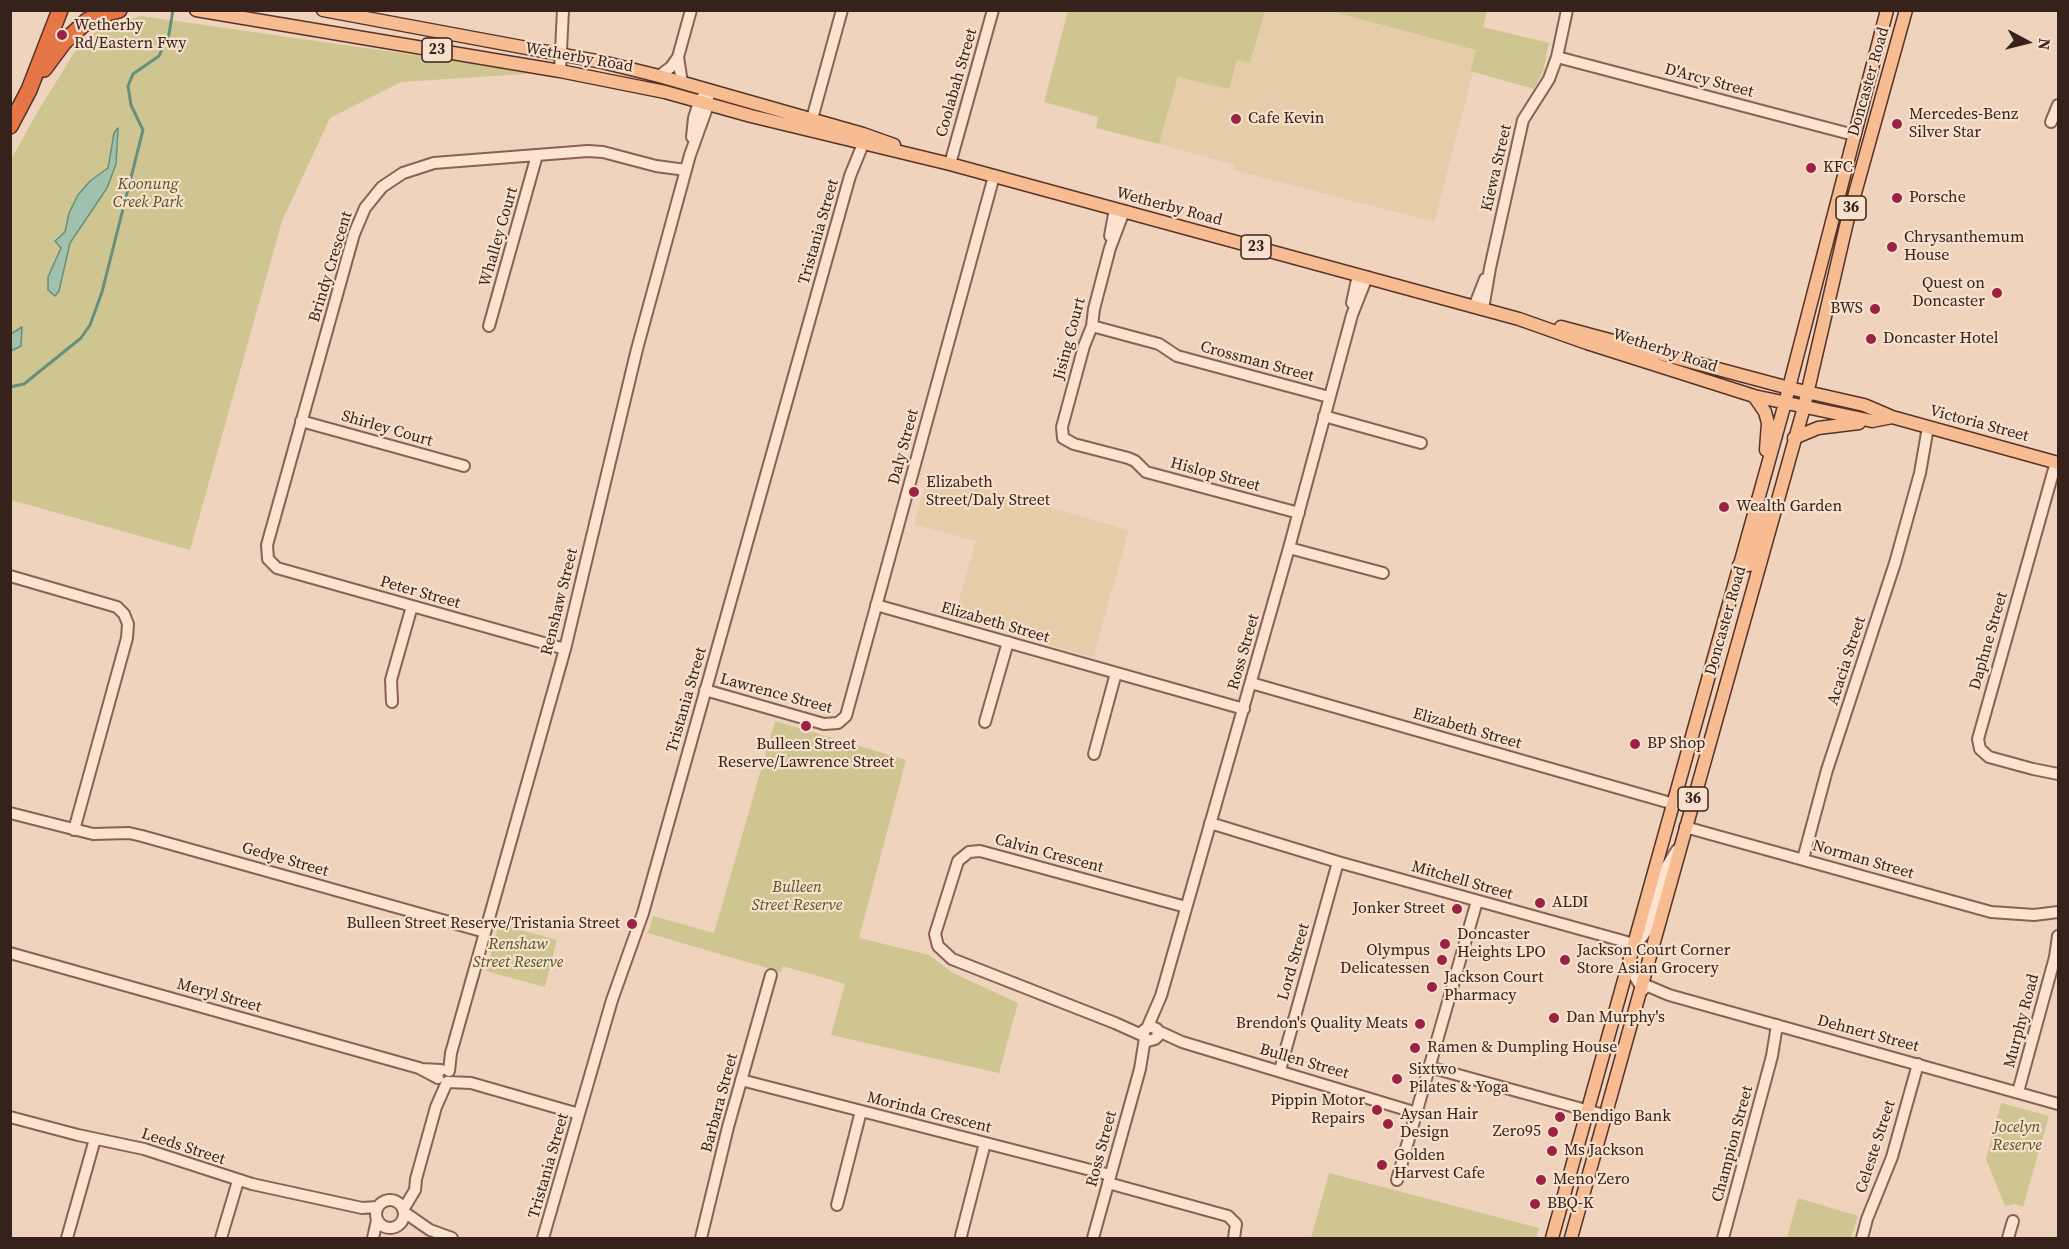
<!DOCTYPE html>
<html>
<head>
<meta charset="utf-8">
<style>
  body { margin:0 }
  #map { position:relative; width:2069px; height:1249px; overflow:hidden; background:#f0d3bc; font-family:"Source Serif 4",serif }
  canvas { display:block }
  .frame { position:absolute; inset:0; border:12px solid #37211b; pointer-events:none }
  .north { position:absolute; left:1997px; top:12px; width:60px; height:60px; -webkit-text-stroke:4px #f7e0cc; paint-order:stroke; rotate:97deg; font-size:16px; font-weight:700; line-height:24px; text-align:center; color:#37211b }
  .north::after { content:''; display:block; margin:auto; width:21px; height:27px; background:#37211b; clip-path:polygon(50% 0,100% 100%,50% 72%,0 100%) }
</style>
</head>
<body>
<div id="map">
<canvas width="2069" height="1249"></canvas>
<div class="frame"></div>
<div class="north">N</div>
</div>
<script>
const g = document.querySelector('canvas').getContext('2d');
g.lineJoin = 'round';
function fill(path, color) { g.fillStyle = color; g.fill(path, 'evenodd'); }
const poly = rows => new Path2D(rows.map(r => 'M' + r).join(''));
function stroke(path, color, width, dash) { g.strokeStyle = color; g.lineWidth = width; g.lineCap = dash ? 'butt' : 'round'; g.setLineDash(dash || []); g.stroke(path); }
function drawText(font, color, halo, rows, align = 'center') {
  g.font = font + ' "Source Serif 4",serif'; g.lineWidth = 4.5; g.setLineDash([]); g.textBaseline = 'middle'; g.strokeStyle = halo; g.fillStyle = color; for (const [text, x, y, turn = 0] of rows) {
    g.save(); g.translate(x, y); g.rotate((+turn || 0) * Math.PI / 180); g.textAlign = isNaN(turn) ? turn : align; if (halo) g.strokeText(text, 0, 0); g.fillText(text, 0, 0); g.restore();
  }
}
fill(poly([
  [1265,11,1330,11,1476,50,1470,71,1473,72,1434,222,1234,170,1235,165,1159,144,1178,77,1237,60,1250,63],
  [929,473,1129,530,1093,657,954,618,976,541,914,524]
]), '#e6cca9');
fill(poly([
  [1068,11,1068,10,1265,11,1250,63,1237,60,1229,89,1178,77,1159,144,1096,128,1098,117,1044,102],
  [1330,11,1487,11,1483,27,1549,43,1543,71,1534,89,1470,71,1476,50],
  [141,16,541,73,401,82,330,118,282,221,190,550,11,500,11,160,35,116,82,40,107,26],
  [775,721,906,760,859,938,929,955,953,973,1018,1003,999,1073,831,1035,845,984,783,966,781,972,648,933,653,916,714,933],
  [499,924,557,940,545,987,486,971],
  [2001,1103,2049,1116,2023,1207,2016,1204,2005,1206,1986,1159],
  [1329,1173,1539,1228,1536,1238,1311,1238],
  [1798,1198,1858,1216,1851,1238,1787,1238]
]), '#cec590');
const water = poly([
  [118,128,116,164,107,188,70,243,59,291,55,296,48,290,48,277,61,248,55,241,65,232,69,213,78,195,90,181,108,168,114,133,118,128],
  [22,327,21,346,11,351,11,334,22,327]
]);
fill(water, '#a1c1af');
stroke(water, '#688f7b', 1.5);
stroke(poly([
  [10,387,24,384,81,338,90,325,102,292,143,130,131,105,128,86,133,74,159,56,169,34,173,10]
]), '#688f7b', 3);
const minor = poly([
  [1557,57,1854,135],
  [560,71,563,10],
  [659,76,671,67,678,57],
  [682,83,678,57,691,10],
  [2051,122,2058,105],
  [810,126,842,10],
  [692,137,694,118,699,102,704,95],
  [950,164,993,10],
  [1124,211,1110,248,1094,309,1092,326,1084,346,1062,427,1063,438,1074,444,1128,458,1135,461,1146,472,1299,513],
  [1110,236,1115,209],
  [1352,303,1358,275],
  [1474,307,1485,279],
  [1483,309,1490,268,1523,120,1549,79,1557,57,1567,10],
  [489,326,537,155],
  [1092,326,1159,344,1177,356,1329,397],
  [1324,416,1421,443],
  [301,421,464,466],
  [2056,462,1978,739,1980,749,1989,757,2033,769,2058,774],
  [1289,548,1383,573],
  [10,576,117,607,124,614,128,624,127,638,74,830],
  [876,605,1244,709],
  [565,649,277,568,268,559,267,545,354,234,365,208,382,187,403,173,434,163,588,151,603,152,656,166,686,170],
  [1251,683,1674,804],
  [705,690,824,724,838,723,846,716,994,176],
  [392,702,391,680,412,606],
  [985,722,1008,642],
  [1094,754,1116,673],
  [10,813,93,834,129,833,142,836,485,932],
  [1210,823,1338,862,1634,944,1643,936,1649,927,1664,871,1677,850],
  [1685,827,1991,912,2034,915,2058,912],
  [1803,859,1827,770,1895,563,1920,473,1928,427],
  [10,953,419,1068,438,1078],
  [1629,959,1635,977,1643,990],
  [1641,983,1669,995,2058,1104],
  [1148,1026,1161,996,1289,548,1352,315,1367,277],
  [1158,1031,1182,1042,1417,1113],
  [1144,1036,1115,1023,952,959,938,946,935,934,958,861,969,852,980,851,1186,907],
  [1429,1067,1604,1115],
  [422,1069,441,1070],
  [1280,1070,1338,862],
  [449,1071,451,1053,565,649,637,349,690,155,708,105,708,96],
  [741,1080,1110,1175],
  [448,1082,471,1083,579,1114],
  [2018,1092,2055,957,2058,936],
  [10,1117,78,1135,144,1149,252,1184,362,1208,377,1207],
  [1397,1180,1477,901],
  [1108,1183,1228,1216,1236,1224,1234,1238],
  '376 1214a14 14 0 1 1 28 0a14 14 0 1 1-28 0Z',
  [837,1205,861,1111],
  [403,1210,415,1190,416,1179,436,1107,447,1082],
  [404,1212,430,1230,452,1238],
  [961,1236,985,1143],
  [67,1238,95,1139],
  [221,1238,238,1181],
  [373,1238,377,1220],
  [543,1238,612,1000,643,913,850,176,863,144,863,136],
  [701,1238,728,1127,771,975],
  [1093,1238,1140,1069,1145,1038,1143,1031,1150,1026,1157,1029,1158,1036,1155,1039,1148,1041,1145,1038],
  [1723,1238,1772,1056,1777,1025],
  [1862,1238,1867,1219,1892,1157,1918,1064],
  [2008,1238,2013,1221]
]);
const major = poly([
  [196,10,560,71,665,92,751,116,950,164,1519,319,1587,343,1754,396,1872,421,1892,417],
  [323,10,602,62,659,76,863,134,894,145],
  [1561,327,1789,388,1864,405,1892,417,2058,463],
  [1754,396,1765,412,1768,423,1766,450],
  [1794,438,1818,428,1859,423],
  [1739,565,1749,565,1766,513],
  [1552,1238,1785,403,1887,10],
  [1571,1238,1804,407,1847,222,1906,10]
]);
const highway = poly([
  [44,69,64,42,88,20,99,15,119,10],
  [10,126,29,90,60,10]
]);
stroke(minor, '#886355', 14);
stroke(major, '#55332a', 15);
stroke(highway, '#55332a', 18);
stroke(minor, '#fbe3d0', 10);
stroke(major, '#f7bc91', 12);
stroke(highway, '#e67646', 15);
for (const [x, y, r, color] of [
  [62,35,6,"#9b2242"],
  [1236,119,6,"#9b2242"],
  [1897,124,6,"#9b2242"],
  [1811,168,6,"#9b2242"],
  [1897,198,6,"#9b2242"],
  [1892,247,6,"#9b2242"],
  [1997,293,6,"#9b2242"],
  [1875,309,6,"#9b2242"],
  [1871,339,6,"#9b2242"],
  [914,492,6,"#9b2242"],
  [1724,507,6,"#9b2242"],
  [806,726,6,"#9b2242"],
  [1635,744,6,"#9b2242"],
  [1540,903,6,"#9b2242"],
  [1457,909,6,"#9b2242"],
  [632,924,6,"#9b2242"],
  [1445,944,6,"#9b2242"],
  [1442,960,6,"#9b2242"],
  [1565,960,6,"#9b2242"],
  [1432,987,6,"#9b2242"],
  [1554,1018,6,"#9b2242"],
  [1420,1024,6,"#9b2242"],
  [1415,1048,6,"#9b2242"],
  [1397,1079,6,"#9b2242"],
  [1377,1110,6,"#9b2242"],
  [1560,1117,6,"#9b2242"],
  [1388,1124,6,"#9b2242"],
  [1553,1132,6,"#9b2242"],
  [1552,1151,6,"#9b2242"],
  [1382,1165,6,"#9b2242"],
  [1541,1180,6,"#9b2242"],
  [1535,1204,6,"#9b2242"]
]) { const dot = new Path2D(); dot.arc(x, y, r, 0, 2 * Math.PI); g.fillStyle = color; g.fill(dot); stroke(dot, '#f7e0cc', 2); }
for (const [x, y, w] of [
  [437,50,30],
  [1851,208,30],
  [1256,247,30],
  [1693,799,30]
]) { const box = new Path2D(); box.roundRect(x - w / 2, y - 12, w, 24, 4.5); g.fillStyle = '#f7e0cc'; g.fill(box); stroke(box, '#37211b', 1.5); }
drawText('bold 15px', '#37211b', null, [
  ["23",437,50],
  ["36",1851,208],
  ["23",1256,247],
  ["36",1693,799]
]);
drawText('16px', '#37211b', '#f7e0cc', [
  ["Wetherby",74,26],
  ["Rd/Eastern Fwy",74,44],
  ["Mercedes-Benz",1909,115],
  ["Silver Star",1909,133],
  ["Cafe Kevin",1248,119],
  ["KFC",1823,168],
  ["Porsche",1909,198],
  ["Chrysanthemum",1904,238],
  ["House",1904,256],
  ["Quest on",1985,284,"right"],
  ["Doncaster",1985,302,"right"],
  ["BWS",1863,309,"right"],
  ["Doncaster Hotel",1883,339],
  ["Elizabeth",926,483],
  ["Street/Daly Street",926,501],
  ["Wealth Garden",1736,507],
  ["BP Shop",1647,744],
  ["Bulleen Street",806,745,"center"],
  ["Reserve/Lawrence Street",806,763,"center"],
  ["ALDI",1552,903],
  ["Jonker Street",1445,909,"right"],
  ["Bulleen Street Reserve/Tristania Street",620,924,"right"],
  ["Doncaster",1457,935],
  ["Heights LPO",1457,953],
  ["Olympus",1430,951,"right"],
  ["Delicatessen",1430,969,"right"],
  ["Jackson Court Corner",1577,951],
  ["Store Asian Grocery",1577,969],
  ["Jackson Court",1444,978],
  ["Pharmacy",1444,996],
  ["Dan Murphy's",1566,1018],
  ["Brendon's Quality Meats",1408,1024,"right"],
  ["Ramen & Dumpling House",1427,1048],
  ["Sixtwo",1409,1070],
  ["Pilates & Yoga",1409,1088],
  ["Pippin Motor",1365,1101,"right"],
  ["Repairs",1365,1119,"right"],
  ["Aysan Hair",1400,1115],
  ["Design",1400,1133],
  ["Bendigo Bank",1572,1117],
  ["Zero95",1541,1132,"right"],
  ["Ms Jackson",1564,1151],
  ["Golden",1394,1156],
  ["Harvest Cafe",1394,1174],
  ["Meno Zero",1553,1180],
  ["BBQ-K",1547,1204]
], 'left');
drawText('16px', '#37211b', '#f7e0cc', [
  ["Wetherby Road",579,58,10],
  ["D'Arcy Street",1709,81,15],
  ["Doncaster Road",1869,82,-74],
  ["Coolabah Street",957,83,-74],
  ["Kiewa Street",1497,168,-77],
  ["Wetherby Road",1169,207,15],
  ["Tristania Street",819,232,-74],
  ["Whalley Court",499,237,-74],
  ["Brindy Crescent",331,267,-73],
  ["Jising Court",1070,339,-75],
  ["Wetherby Road",1665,351,18],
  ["Crossman Street",1257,362,15],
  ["Victoria Street",1979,424,15],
  ["Shirley Court",387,429,16],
  ["Daly Street",904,447,-75],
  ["Hislop Street",1215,475,15],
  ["Peter Street",420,593,16],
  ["Renshaw Street",560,602,-76],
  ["Doncaster Road",1726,621,-74],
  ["Elizabeth Street",995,623,16],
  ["Daphne Street",1989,641,-74],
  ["Ross Street",1244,652,-74],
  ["Acacia Street",1847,661,-72],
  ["Lawrence Street",776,694,15],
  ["Tristania Street",687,700,-74],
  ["Elizabeth Street",1467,729,16],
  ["Calvin Crescent",1049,854,15],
  ["Gedye Street",285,860,16],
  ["Norman Street",1863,860,16],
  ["Mitchell Street",1462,881,16],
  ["Lord Street",1294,962,-74],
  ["Meryl Street",219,996,16],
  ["Murphy Road",2022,1021,-75],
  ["Dehnert Street",1868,1034,15],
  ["Bullen Street",1304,1062,16],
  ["Barbara Street",720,1103,-75],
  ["Morinda Crescent",929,1113,14],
  ["Champion Street",1733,1144,-75],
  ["Leeds Street",183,1147,18],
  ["Celeste Street",1876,1147,-72],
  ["Ross Street",1102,1149,-75],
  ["Tristania Street",549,1166,-74]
]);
drawText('italic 16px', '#545420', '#f7e0cc', [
  ["Koonung",148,185],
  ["Creek Park",148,203],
  ["Bulleen",797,888],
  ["Street Reserve",797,906],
  ["Renshaw",518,945],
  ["Street Reserve",518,963],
  ["Jocelyn",2017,1128],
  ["Reserve",2017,1146]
]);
</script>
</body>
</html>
